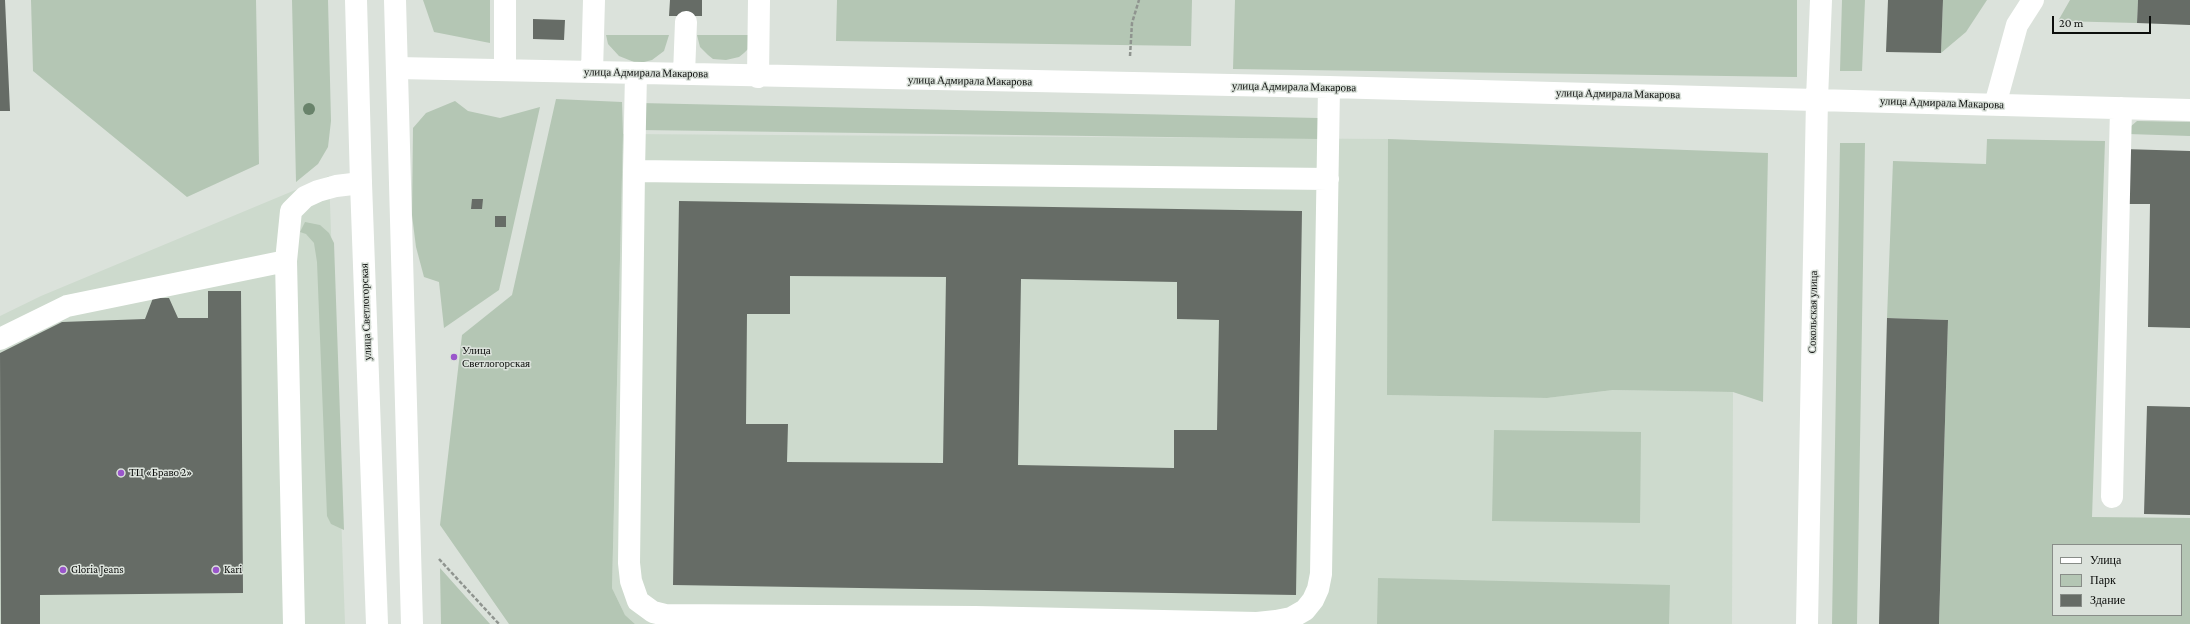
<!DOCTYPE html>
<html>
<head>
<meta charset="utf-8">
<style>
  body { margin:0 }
  #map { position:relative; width:2190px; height:624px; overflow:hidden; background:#dbe2db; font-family:"Crimson Pro",serif }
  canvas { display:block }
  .legend { position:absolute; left:2052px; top:544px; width:130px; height:72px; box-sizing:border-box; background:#dbe2db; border:1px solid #888d88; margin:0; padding:5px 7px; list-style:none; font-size:12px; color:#0c0e0c }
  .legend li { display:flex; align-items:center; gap:8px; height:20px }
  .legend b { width:20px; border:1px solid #888d88 }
  .scale { position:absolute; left:2052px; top:16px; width:99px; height:18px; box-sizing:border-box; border:2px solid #0c0e0c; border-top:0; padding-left:5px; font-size:12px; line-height:14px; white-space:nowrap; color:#0c0e0c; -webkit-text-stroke:3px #dbe2db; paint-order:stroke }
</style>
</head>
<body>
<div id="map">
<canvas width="2190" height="624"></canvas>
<ul class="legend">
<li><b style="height:5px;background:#fff"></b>Улица</li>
<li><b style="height:11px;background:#b4c6b4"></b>Парк</li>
<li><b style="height:11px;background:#666c66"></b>Здание</li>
</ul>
<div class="scale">20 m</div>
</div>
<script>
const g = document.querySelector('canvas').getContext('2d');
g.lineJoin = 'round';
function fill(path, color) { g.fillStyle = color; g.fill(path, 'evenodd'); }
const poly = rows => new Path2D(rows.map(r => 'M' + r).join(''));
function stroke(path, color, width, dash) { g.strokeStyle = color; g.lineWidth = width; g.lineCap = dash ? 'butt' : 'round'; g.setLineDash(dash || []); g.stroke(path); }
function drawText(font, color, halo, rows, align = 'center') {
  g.font = font + ' "Crimson Pro",serif'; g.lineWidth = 3; g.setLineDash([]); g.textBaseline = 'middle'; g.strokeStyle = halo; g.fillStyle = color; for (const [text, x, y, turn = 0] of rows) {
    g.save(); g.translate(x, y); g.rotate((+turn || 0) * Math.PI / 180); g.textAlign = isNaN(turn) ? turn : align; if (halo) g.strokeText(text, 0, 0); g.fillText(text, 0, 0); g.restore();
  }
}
fill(poly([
  [623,134,1388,139,1388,395,1547,398,1613,390,1733,392,1732,624,635,624,625,615,612,588],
  [329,176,345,624,0,624,0,316,41,296]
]), '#cddacd');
fill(poly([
  [31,0,256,0,259,164,187,197,33,71],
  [292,0,328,0,331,121,328,147,318,164,296,182],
  [423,0,490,0,490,43,434,32],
  [837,0,1192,0,1191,46,836,41],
  [1235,0,1797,0,1797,77,1233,69],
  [1842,0,1865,0,1862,71,1840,71],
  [1943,0,1987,0,1966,32,1941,53],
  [2070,0,2138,0,2137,23,2058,21],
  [606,35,669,35,664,51,652,60,644,62,634,62,619,56,608,44],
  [697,35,752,35,749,48,744,53,739,57,726,60,713,59,708,55,700,47],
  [556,99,622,102,623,134,612,588,625,615,635,624,509,624,440,525,462,335,512,295],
  [455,101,468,111,500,118,540,107,499,290,444,328,439,282,424,277,416,247,412,215,413,128,426,113],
  [640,103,1318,118,1318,139,639,130],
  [2137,121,2190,122,2190,136,2128,134,2130,127],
  [1388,139,1768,153,1763,402,1733,392,1613,390,1547,398,1387,395],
  [1987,139,2105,141,2092,517,2190,518,2190,624,1939,624,1948,320,1887,318,1893,161,1986,164],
  [2053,545,2181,545,2181,615,2053,615],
  [1840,143,1865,143,1857,624,1832,624],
  [305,222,320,225,329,233,334,243,344,530,331,524,327,516,317,262,314,243,306,234,300,232],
  [1494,430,1641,432,1640,523,1492,521],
  [440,568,490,624,441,624],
  [1378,578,1670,585,1669,624,1377,624]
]), '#b4c6b4');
fill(poly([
  [0,0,5,0,10,111,0,111],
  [670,0,702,0,702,16,669,16],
  [1888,0,1943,0,1941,53,1886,52],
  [2138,0,2190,0,2190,25,2137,23],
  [533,19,565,20,564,40,533,39],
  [2123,149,2190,151,2190,328,2148,327,2150,204,2122,204],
  [472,199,483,199,482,209,471,209],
  [679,201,1302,211,1296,595,673,585],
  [790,276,946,277,943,463,787,462,788,424,746,424,747,314,790,314],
  [1021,279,1177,282,1177,319,1219,320,1217,430,1174,430,1174,468,1018,465],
  [495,216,506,216,506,227,495,227],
  [208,291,241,291,243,593,40,595,40,624,1,624,0,353,62,322,145,319,153,298,169,298,178,318,208,318],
  [1887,318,1948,320,1939,624,1879,624],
  [2147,406,2190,407,2190,515,2144,514]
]), '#666c66');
stroke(poly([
  [1130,56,1132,23,1139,0],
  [439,559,499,624]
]), '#8f948f', 2.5, [4, 2]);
stroke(poly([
  [397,68,1329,87,2190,110],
  [505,70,505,0],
  [592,72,594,0],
  [684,74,686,22],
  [758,77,759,0],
  [1995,105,2017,25,2033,0],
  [634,171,636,73],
  [1328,179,634,171,629,563,631,581,638,601,653,612,665,615,975,617,1257,623,1276,621,1291,618,1305,610,1313,600,1318,589,1321,574,1329,87],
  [0,339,67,306,286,261],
  [2112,497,2121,108],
  [294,624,286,261,291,211,305,197,318,191,336,186,361,183],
  [1807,624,1817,99,1821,0]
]), '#fff', 22);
stroke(poly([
  [356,0,361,183,377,624],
  [395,0,412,624]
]), '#fff', 22);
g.fillStyle = '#69836b';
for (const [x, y] of [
  [309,109]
]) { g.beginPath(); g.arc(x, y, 6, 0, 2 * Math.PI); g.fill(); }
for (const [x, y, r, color] of [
  [454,357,4,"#9a56cb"],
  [121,473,4,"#9a56cb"],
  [63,570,4,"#9a56cb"],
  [216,570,4,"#9a56cb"]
]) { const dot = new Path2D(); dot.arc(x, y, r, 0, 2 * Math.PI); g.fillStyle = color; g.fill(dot); stroke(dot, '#dbe2db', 1.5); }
drawText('11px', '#0c0e0c', '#dbe2db', [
  ["улица Адмирала Макарова",646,73,1],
  ["улица Адмирала Макарова",970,81,1],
  ["улица Адмирала Макарова",1294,87,1],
  ["улица Адмирала Макарова",1618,94,1],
  ["улица Адмирала Макарова",1942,103,2],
  ["улица Светлогорская",366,312,-92],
  ["Сокольская улица",1813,312,-89]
]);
drawText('11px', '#0c0e0c', '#dbe2db', [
  ["Улица",462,351],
  ["Светлогорская",462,364],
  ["ТЦ «Браво 2»",129,473],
  ["Gloria Jeans",71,570],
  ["Kari",224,570]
], 'left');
</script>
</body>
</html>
